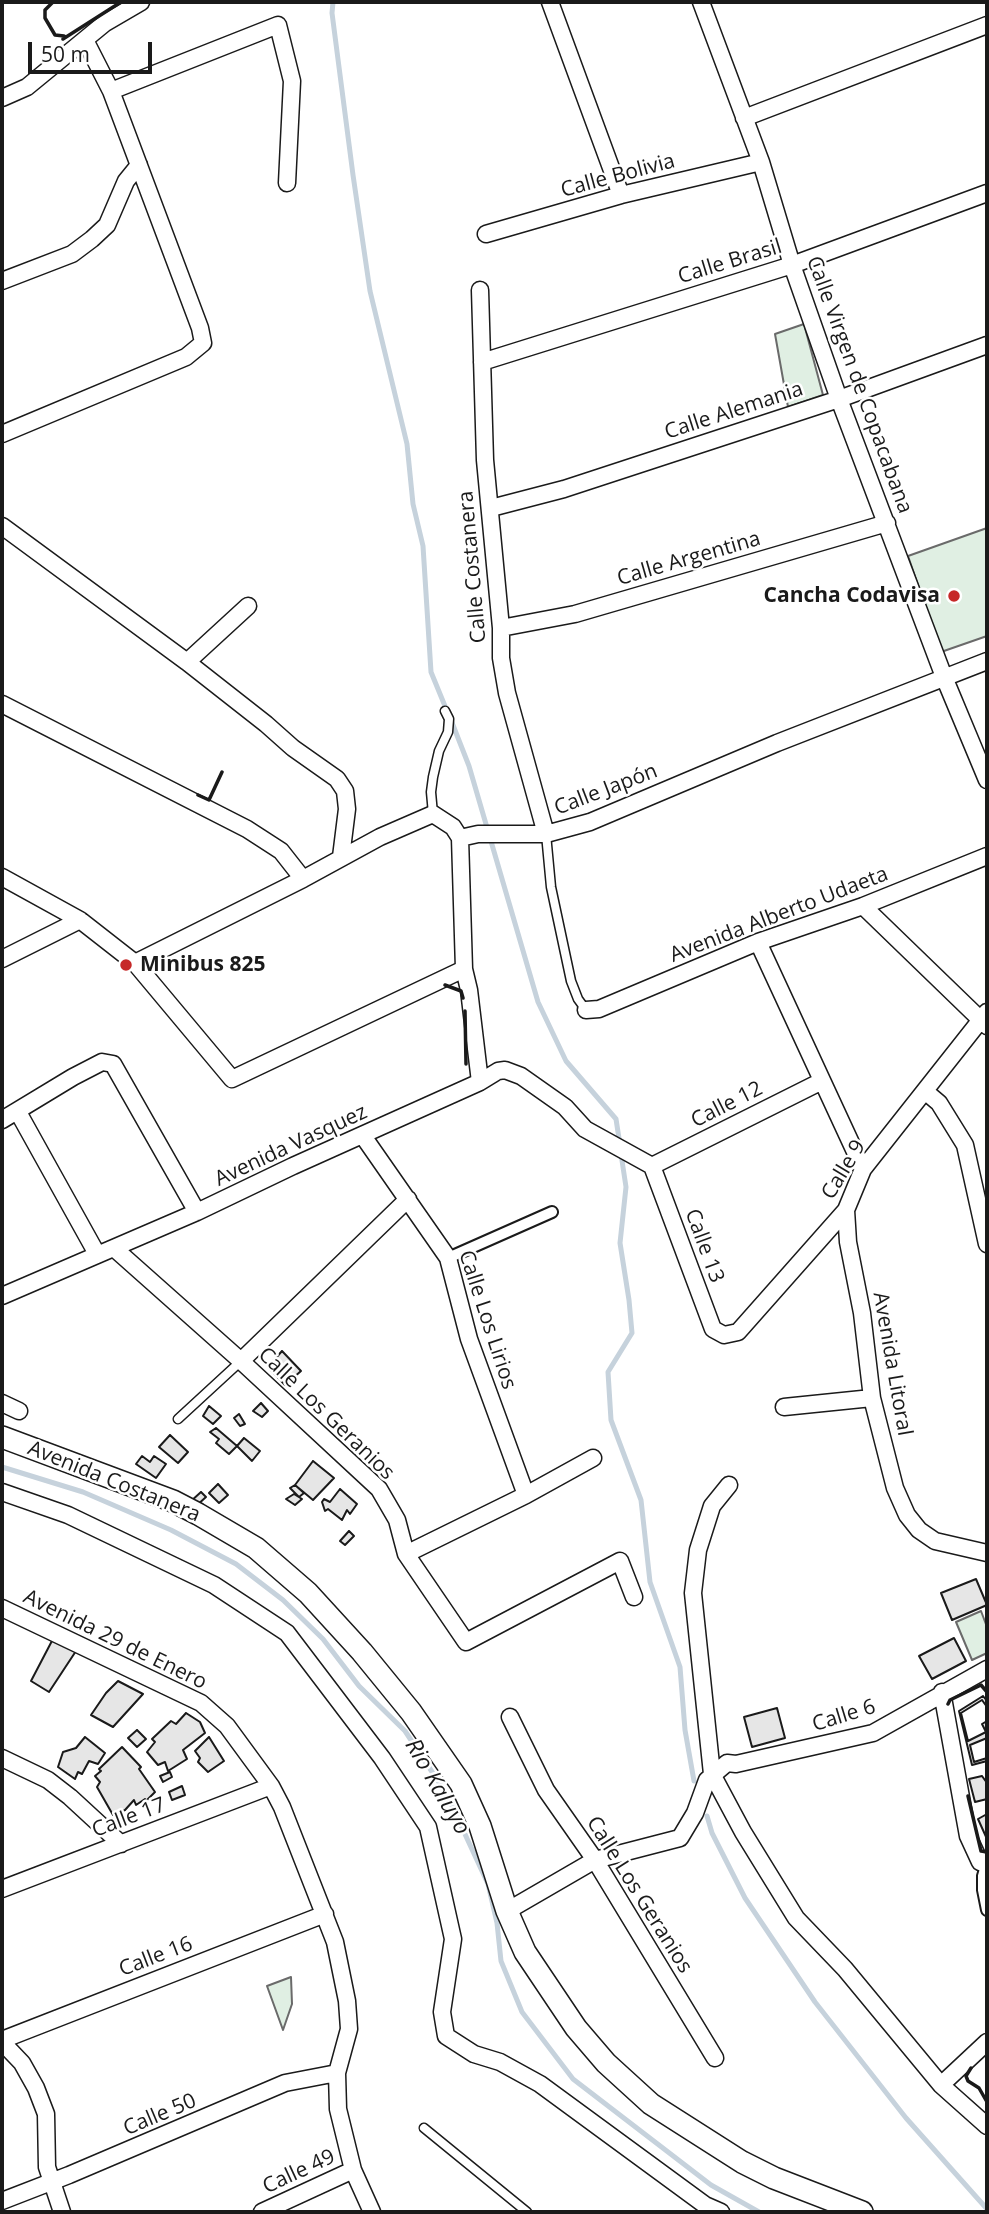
<!DOCTYPE html>
<html>
<head>
<meta charset="utf-8">
<style>
  body { margin:0 }
  #map { position:relative; width:989px; height:2214px; overflow:hidden; background:#fff; font-family:"Open Sans",sans-serif }
  canvas { display:block }
  .frame { position:absolute; inset:0; border:4px solid #1a1a1a; pointer-events:none }
  .scale { position:absolute; left:28px; top:42px; width:124px; height:32px; box-sizing:border-box; border:4px solid #1a1a1a; border-top:0; padding-left:9px; font-size:21px; line-height:24px; white-space:nowrap; color:#1a1a1a; -webkit-text-stroke:5px #fff; paint-order:stroke }
</style>
</head>
<body>
<div id="map">
<canvas width="989" height="2214"></canvas>
<div class="frame"></div>
<div class="scale">50 m</div>
</div>
<script>
const g = document.querySelector('canvas').getContext('2d');
g.lineJoin = 'round';
function fill(path, color) { g.fillStyle = color; g.fill(path, 'evenodd'); }
const poly = rows => new Path2D(rows.map(r => 'M' + r).join(''));
function stroke(path, color, width, dash) { g.strokeStyle = color; g.lineWidth = width; g.lineCap = dash ? 'butt' : 'round'; g.setLineDash(dash || []); g.stroke(path); }
function drawText(font, color, halo, rows, align = 'center') {
  g.font = font + ' "Open Sans",sans-serif'; g.lineWidth = 5; g.setLineDash([]); g.textBaseline = 'middle'; g.strokeStyle = halo; g.fillStyle = color; for (const [text, x, y, turn = 0] of rows) {
    g.save(); g.translate(x, y); g.rotate((+turn || 0) * Math.PI / 180); g.textAlign = isNaN(turn) ? turn : align; if (halo) g.strokeText(text, 0, 0); g.fillText(text, 0, 0); g.restore();
  }
}
const green = poly([
  [804,324,823,395,788,407,775,334,804,324],
  [987,528,987,636,941,652,908,556,987,528],
  [981,1611,987,1627,987,1653,972,1660,956,1622,981,1611],
  [291,1977,292,2004,283,2030,267,1986,291,1977]
]);
fill(green, '#e0efe3');
stroke(green, '#6a6a6a', 2);
stroke(poly([
  [333,2,332,13,353,175,370,291,407,444,413,504,423,546,431,672,447,711],
  [451,720,469,766,538,1002,566,1061,616,1119,620,1145],
  [621,1154,626,1187,620,1243,629,1300,632,1333,608,1372,611,1420,641,1500,650,1582,680,1667,685,1730,694,1781],
  [2,1467,83,1492,171,1530,236,1564,283,1600,323,1639,359,1686,405,1731,446,1793,488,1884,497,1923,501,1961,522,2012,573,2079,711,2185,759,2212],
  [707,1816,712,1833,745,1898,815,2002,906,2118,987,2209]
]), '#c6d2dc', 5);
const building = poly([
  [282,1351,301,1371,285,1385,268,1367,282,1351],
  [261,1403,268,1411,262,1417,253,1411,261,1403],
  [209,1406,221,1416,213,1424,203,1416,209,1406],
  [239,1414,245,1424,240,1426,234,1418,239,1414],
  [216,1428,237,1446,229,1454,216,1443,219,1439,210,1432,216,1428],
  [170,1435,188,1452,178,1463,159,1447,170,1435],
  [244,1438,260,1451,252,1461,237,1446,244,1438],
  [142,1456,150,1462,154,1456,166,1464,156,1478,136,1464,142,1456],
  [313,1461,334,1478,313,1500,295,1485,313,1461],
  [218,1484,228,1495,219,1503,209,1493,218,1484],
  [295,1485,304,1493,299,1497,290,1488,295,1485],
  [340,1489,357,1504,350,1514,347,1510,342,1520,328,1509,325,1511,322,1502,324,1499,330,1502,340,1489],
  [201,1492,206,1497,195,1507,190,1502,201,1492],
  [294,1494,302,1499,295,1505,286,1499,294,1494],
  [349,1531,354,1536,345,1545,340,1541,349,1531],
  [976,1579,987,1605,952,1620,941,1593,976,1579],
  [54,1637,76,1651,49,1692,31,1681,54,1637],
  [954,1638,966,1661,932,1679,919,1656,954,1638],
  [118,1681,143,1694,113,1727,91,1715,106,1693,118,1681],
  [983,1696,987,1701,987,1761,972,1765,959,1711,983,1696],
  [982,1700,987,1707,987,1721,982,1724,986,1732,968,1741,961,1713,982,1700],
  [777,1708,785,1738,752,1747,744,1717,777,1708],
  [186,1713,200,1722,205,1733,183,1750,187,1759,168,1771,165,1762,158,1765,147,1752,155,1742,152,1739,171,1721,176,1724,186,1713],
  [137,1730,146,1739,137,1747,128,1738,137,1730],
  [85,1737,105,1753,98,1764,89,1761,82,1774,78,1772,75,1779,58,1767,63,1752,76,1748,85,1737],
  [209,1737,224,1761,208,1772,198,1762,200,1758,195,1751,209,1737],
  [987,1738,987,1758,974,1762,970,1745,987,1738],
  [122,1747,141,1767,139,1769,155,1792,146,1801,145,1799,136,1805,134,1800,125,1810,113,1815,97,1787,100,1782,95,1776,101,1771,99,1769,122,1747],
  [170,1772,172,1777,163,1782,160,1776,170,1772],
  [982,1776,987,1783,987,1799,975,1802,969,1779,982,1776],
  [182,1786,185,1795,172,1800,169,1792,182,1786],
  [987,1814,987,1839,978,1819,987,1814]
]);
fill(building, '#e6e6e6');
stroke(building, '#1a1a1a', 2);
const service = poly([
  [433,814,431,792,433,777,439,751,448,732,449,719,445,711],
  [546,834,551,887,571,981,578,999,586,1010],
  [178,1419,241,1361],
  [424,2128,527,2212]
]);
const pedestrian = poly([
  [448,1258,552,1212],
  [986,1866,983,1876,983,1890,987,1910]
]);
const minor = poly([
  [550,2,621,195],
  [701,2,761,162,792,265,839,399,944,677,987,780],
  [111,91,278,25,292,81,287,183],
  [2,98,27,87,105,23,141,2],
  [744,118,987,25],
  [486,234,621,195,761,162],
  [2,281,72,254,92,239,107,225,126,181,139,165],
  [480,290,485,460,501,628,501,658,507,693,546,834],
  [482,362,792,265,987,193],
  [2,434,186,357,203,343,200,328,111,91,85,40],
  [491,508,564,489,839,399,987,345],
  [2,526,187,662,266,724,293,748,337,779,345,791,347,809,341,857],
  [501,628,575,614,887,523],
  [187,662,248,606],
  [2,704,247,829,281,851,303,879],
  [460,838,464,969,469,990,480,1082],
  [2,877,80,920,135,963,232,1079,464,969],
  [863,906,987,1026],
  [758,942,863,1169],
  [2,959,80,920],
  [135,963,303,879,380,837,433,814,453,827,460,838,478,834,546,834,590,822,777,743,987,661],
  [586,1010,599,1009,758,942,863,906,987,856],
  [926,1092,939,1103,965,1145,987,1244],
  [18,1112,97,1254],
  [2,1120,73,1077,102,1062,113,1064,197,1212],
  [363,1136,448,1258,469,1339,526,1495],
  [652,1166,713,1329,724,1335,738,1332,846,1210,863,1169,987,1012],
  [652,1166,822,1081],
  [846,1210,848,1242,862,1313,872,1398,895,1488,907,1515,919,1530,935,1541,987,1553],
  [115,1249,241,1361,379,1489,397,1520,406,1554,466,1642,620,1561,634,1597],
  [2,1296,197,1212,293,1166,480,1082,498,1071,505,1070,521,1076,565,1107,585,1129,652,1166],
  [241,1361,408,1199],
  [2,1403,19,1411],
  [784,1407,872,1398],
  [729,1485,712,1506,698,1550,693,1593,712,1774,743,1832,796,1918,845,1969,941,2085,987,2126],
  [2,1492,68,1515,214,1585,287,1633,382,1758,428,1827,453,1939,442,2012,446,2036,474,2054,500,2062,540,2084,705,2205,721,2212],
  [406,1554,526,1495,593,1458],
  [2,1608,201,1703,227,1726,271,1786,282,1807,335,1942,347,2001,349,2029,337,2073,338,2109,353,2170,372,2212],
  [942,1692,968,1836,980,1862,987,1865],
  [510,1717,546,1790,595,1860,715,2058],
  [2,1758,48,1780,70,1797,121,1844],
  [2,1889,271,1786],
  [507,1911,595,1860,680,1838,695,1813,707,1780,727,1763,736,1764,873,1733,987,1669],
  [2,2040,325,1914],
  [2,2042,22,2063,36,2088,46,2114,47,2167,62,2212],
  [941,2085,987,2042],
  [2,2201,69,2175,285,2083,337,2073],
  [262,2212,353,2170]
]);
const secondary = poly([
  [2,1437,173,1501,198,1514,256,1548,308,1593,362,1652,411,1712,461,1784,480,1826,507,1911,525,1952,576,2028,606,2063,651,2104,742,2162,774,2178,862,2212]
]);
stroke(service, '#1a1a1a', 11);
stroke(pedestrian, '#1a1a1a', 14);
stroke(minor, '#1a1a1a', 19);
stroke(secondary, '#1a1a1a', 24);
stroke(service, '#fff', 8);
stroke(pedestrian, '#fff', 10);
stroke(minor, '#fff', 16);
stroke(secondary, '#fff', 21);
stroke(poly([
  [53,2,45,10,45,18,55,35,64,36,63,39,121,2],
  [198,795,209,800,222,772],
  [445,985,461,991,463,998],
  [465,1011,466,1064],
  [948,1704,950,1700,981,1685,987,1692],
  [968,1796,981,1851,987,1852],
  [971,2068,966,2076,968,2081,979,2088,987,2102]
]), '#1a1a1a', 3.5);
for (const [x, y, r, color] of [
  [954,596,7,"#c62828"],
  [126,965,7,"#c62828"]
]) { const dot = new Path2D(); dot.arc(x, y, r, 0, 2 * Math.PI); g.fillStyle = color; g.fill(dot); stroke(dot, '#fff', 2.5); }
drawText('21px', '#1a1a1a', '#fff', [
  ["Calle Bolivia",618,176,-15],
  ["Calle Brasil",730,262,-17],
  ["Calle Virgen de Copacabana",859,385,70],
  ["Calle Alemania",734,411,-18],
  ["Calle Argentina",689,559,-16],
  ["Calle Costanera",473,567,-95],
  ["Calle Japón",606,790,-21],
  ["Avenida Alberto Udaeta",779,915,-21],
  ["Calle 12",727,1105,-27],
  ["Avenida Vasquez",291,1146,-25],
  ["Calle 9",844,1170,-59],
  ["Calle 13",704,1246,70],
  ["Calle Los Lirios",487,1320,72],
  ["Avenida Litoral",892,1364,80],
  ["Calle Los Geranios",326,1414,44],
  ["Avenida Costanera",114,1482,22],
  ["Avenida 29 de Enero",115,1640,26],
  ["Calle 6",844,1716,-17],
  ["Calle 17",129,1818,-21],
  ["Calle Los Geranios",639,1895,58],
  ["Calle 16",156,1957,-21],
  ["Calle 50",160,2115,-23],
  ["Calle 49",299,2172,-25]
]);
drawText('bold 21px', '#1a1a1a', '#fff', [
  ["Cancha Codavisa",940,596],
  ["Minibus 825",140,965,"left"]
], 'right');
drawText('italic 23px', '#1a1a1a', '#fff', [
  ["Rio Kaluyo",437,1787,60]
]);
</script>
</body>
</html>
